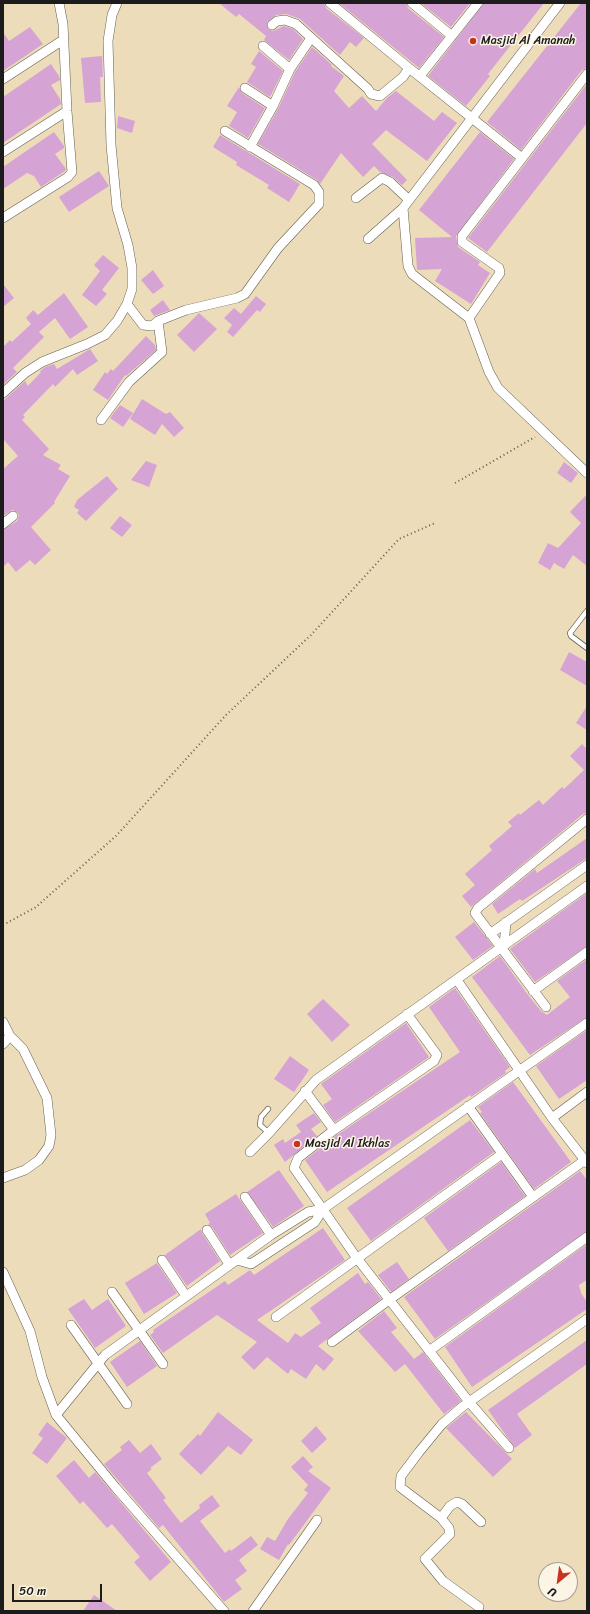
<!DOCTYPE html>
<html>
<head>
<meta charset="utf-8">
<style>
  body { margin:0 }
  #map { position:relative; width:590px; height:1614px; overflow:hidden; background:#eddcb9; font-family:Sriracha,sans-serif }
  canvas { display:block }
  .frame { position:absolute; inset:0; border:4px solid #1c1c1c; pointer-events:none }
  .north { position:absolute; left:538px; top:1562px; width:40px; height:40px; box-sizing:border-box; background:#fcf5e5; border:1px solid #a29e95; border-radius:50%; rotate:209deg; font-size:11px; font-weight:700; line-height:16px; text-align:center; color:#1c1c1c }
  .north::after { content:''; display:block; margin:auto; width:14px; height:18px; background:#c8321e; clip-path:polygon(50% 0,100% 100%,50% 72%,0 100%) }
  .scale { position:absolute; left:12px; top:1584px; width:90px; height:18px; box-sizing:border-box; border:2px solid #1c1c1c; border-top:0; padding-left:5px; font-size:12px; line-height:14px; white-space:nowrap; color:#1c1c1c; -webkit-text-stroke:3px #fcf5e5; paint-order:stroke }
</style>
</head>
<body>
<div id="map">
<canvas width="590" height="1614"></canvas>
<div class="frame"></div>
<div class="north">U</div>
<div class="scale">50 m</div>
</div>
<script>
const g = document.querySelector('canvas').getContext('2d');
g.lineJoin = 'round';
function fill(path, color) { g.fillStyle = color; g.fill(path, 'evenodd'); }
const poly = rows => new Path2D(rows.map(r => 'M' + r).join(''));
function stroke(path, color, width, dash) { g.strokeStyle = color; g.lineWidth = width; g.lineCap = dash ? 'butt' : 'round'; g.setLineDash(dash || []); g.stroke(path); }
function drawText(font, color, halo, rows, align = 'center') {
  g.font = font + ' Sriracha,sans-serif'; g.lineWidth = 3; g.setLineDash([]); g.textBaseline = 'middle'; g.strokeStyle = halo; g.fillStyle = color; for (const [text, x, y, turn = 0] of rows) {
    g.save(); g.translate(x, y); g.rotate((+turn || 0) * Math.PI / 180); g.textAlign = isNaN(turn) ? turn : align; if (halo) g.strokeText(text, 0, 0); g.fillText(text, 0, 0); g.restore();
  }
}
fill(poly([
  [219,3,324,3,326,8,364,38,356,47,350,42,340,55,300,19,287,14,276,15,267,22,268,29,273,31,284,26,293,29,303,39,289,60,264,40,266,36,239,14,236,17],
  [339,3,406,3,408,8,444,37,419,68],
  [421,3,470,3,451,27],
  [484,3,544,3,488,74,490,76,466,106,428,76],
  [581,3,587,3,587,68,582,70,521,150,487,122],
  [30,27,43,44,3,71,3,32,9,41],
  [312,47,332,65,331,66,344,76,334,91,349,108,362,96,376,111,387,98,396,91,434,121,442,112,457,123,427,161,386,130,372,144,407,180,402,185,393,177,380,172,374,166,363,177,341,153,320,184,317,180,258,144,278,109,295,72],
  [259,51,283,71,270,97,247,82,256,67,251,64],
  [102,56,103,77,100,77,101,102,85,103,81,58],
  [51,64,59,76,60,80,51,85,60,99,61,104,3,143,3,97],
  [587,84,587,123,487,252,468,238],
  [239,87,242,93,265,108,248,138,229,126,237,112,227,106],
  [118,116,135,121,132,133,117,128],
  [54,132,64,146,64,148,55,154,66,169,65,171,41,187,34,176,27,173,3,189,3,167],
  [480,132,514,159,456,236,458,247,480,262,478,265,490,273,471,304,435,281,442,269,417,270,415,238,452,237,419,210],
  [220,135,300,184,289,202,267,188,269,185,236,165,237,162,213,147],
  [99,171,109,186,69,212,59,197],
  [103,255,119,268,102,290,107,294,96,306,82,295,100,271,94,265],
  [153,270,164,286,153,294,141,280],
  [3,284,14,298,3,307],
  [64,293,88,327,70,339,55,318,39,332,44,337,13,368,17,372,3,385,3,347,10,340,12,342,31,324,26,318,33,310,38,315],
  [256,296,266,304,260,312,257,310,233,337,227,332,232,325,224,318,234,308,241,314],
  [163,300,170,310,154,316,150,310],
  [199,313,217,329,194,352,177,335],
  [146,336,155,345,156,350,126,376,125,375,108,400,93,390,105,372,107,374,111,369,113,371],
  [90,349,98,361,77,375,73,369,55,387,53,384,23,415,25,417,22,420,49,449,43,455,61,465,58,469,70,476,54,502,55,503,31,527,51,550,35,565,30,560,16,572,8,562,3,567,3,530,17,521,19,515,17,512,12,510,3,516,3,469,18,456,3,439,3,401,25,381,28,386,41,372,40,371,45,367,54,364,57,369],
  [142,399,166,414,170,412,184,428,174,437,162,424,155,435,130,419],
  [120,405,133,413,123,427,110,418],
  [146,461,157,465,149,487,131,480],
  [564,462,578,473,571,483,557,473],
  [107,476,118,489,86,521,77,513,79,510,74,507,77,500],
  [587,494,587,566,573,555,564,569,554,563,550,570,538,563,548,543,558,548,581,523,570,512],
  [120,516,132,525,122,537,110,528],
  [569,652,587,662,587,686,560,670],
  [587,706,587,730,576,723],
  [582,744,587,749,587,813,583,814,471,907,462,896,475,885,465,874,492,850,489,846,512,826,508,822,519,813,520,815,539,800,543,805,562,787,564,789,584,770,570,756],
  [587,838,587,858,522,901,520,899,498,914,492,904,535,869,537,873],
  [587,893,587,946,535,982,510,949],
  [474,922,493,946,473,960,455,937],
  [500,956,528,995,541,1011,547,1015,570,997,557,981,587,959,587,1017,530,1055,472,977],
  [455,988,510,1067,505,1071,506,1073,471,1097,470,1095,457,1104,327,1192,305,1160,337,1135,460,1052,429,1007],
  [323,999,350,1025,332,1042,307,1014],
  [406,1023,429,1057,335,1122,323,1105,332,1099,321,1084],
  [587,1030,587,1080,559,1099,536,1066],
  [290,1056,309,1070,294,1092,274,1079],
  [513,1082,571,1162,534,1189,480,1113,482,1112,478,1107],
  [314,1113,321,1122,311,1129,317,1136,285,1162,274,1145,283,1139,285,1143,301,1132,296,1125],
  [470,1120,494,1152,371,1241,347,1208],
  [501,1162,525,1196,448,1251,424,1218],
  [279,1170,304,1206,273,1227,247,1192],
  [580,1171,587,1180,587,1231,435,1339,404,1297],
  [236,1194,263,1233,230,1255,212,1227,208,1224,210,1223,205,1214],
  [323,1228,345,1260,257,1320,288,1343,295,1333,301,1337,321,1323,310,1308,358,1273,365,1284,368,1282,381,1299,318,1346,334,1359,324,1371,316,1364,306,1379,291,1369,288,1374,267,1357,254,1370,241,1357,257,1342,217,1315,163,1353,150,1335,154,1332,153,1330,225,1281,228,1285,250,1270,254,1275],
  [201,1229,202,1233,220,1261,187,1286,165,1255],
  [587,1244,587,1280,579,1285,581,1293,587,1302,587,1309,472,1387,445,1347],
  [397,1262,409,1279,391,1292,378,1275],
  [157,1263,177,1293,144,1314,125,1283],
  [84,1299,92,1310,108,1299,126,1326,95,1348,68,1309],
  [384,1311,397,1328,391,1332,414,1359,423,1352,461,1401,444,1414,405,1364,395,1372,358,1331],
  [587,1340,587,1364,517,1414,532,1435,515,1448,488,1410],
  [140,1341,157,1366,127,1387,110,1362],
  [218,1412,253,1440,241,1455,228,1446,201,1475,179,1454,198,1434,200,1436],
  [466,1412,512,1459,493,1477,446,1428],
  [47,1422,67,1438,47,1464,32,1453,43,1438,38,1435],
  [316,1426,327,1439,312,1453,301,1441],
  [129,1440,140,1453,151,1444,162,1459,150,1468,152,1469,147,1473,166,1498,163,1500,181,1523,200,1508,199,1505,212,1495,220,1506,200,1521,225,1553,230,1549,231,1551,251,1536,258,1545,239,1560,247,1571,235,1580,242,1589,224,1602,163,1525,159,1528,104,1464,122,1450,120,1447],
  [303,1456,313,1467,308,1471,331,1488,289,1545,288,1544,279,1560,260,1549,267,1537,275,1541,288,1519,308,1493,304,1490,308,1485,291,1467],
  [74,1460,89,1478,95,1472,171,1562,150,1581,134,1562,140,1557,112,1524,107,1528,83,1501,80,1504,56,1476],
  [94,1595,117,1611,83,1611]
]), '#d6a3d5');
const service = poly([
  [587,611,570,633,571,636,587,648],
  [268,1109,261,1117,260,1125,269,1133]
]);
const minor = poly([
  [330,3,409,68,522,158],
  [412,3,452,36],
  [560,3,403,208,408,266,412,274,469,318,489,372,498,388,587,473],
  [272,25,277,21,285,20,296,24,368,89,371,94,380,96,403,77,409,68],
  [263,46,290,69],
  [420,76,478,3],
  [3,79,63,40],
  [245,88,273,106],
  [250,147,273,106,290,69,311,38],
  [3,152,67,111],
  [356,198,382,178,390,182,409,200],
  [3,218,68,177,72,172,67,111,63,24,59,3],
  [368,239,403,208],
  [127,304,143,325,152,326,158,321,186,310,237,298,245,294,278,248,319,204,319,192,314,185,225,131],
  [469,318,500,273,499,268,462,242,462,236,587,74],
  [3,393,25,373,42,362,87,344,105,335,117,321,127,304,132,289,132,268,128,245,117,208,111,145,108,41,112,15,117,3],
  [101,420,129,382,162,352,158,321],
  [3,524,13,516],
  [490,934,587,865],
  [504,946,506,922],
  [457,980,552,1118,587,1163],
  [533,991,587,952],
  [546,1007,475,913,478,908,587,819],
  [407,1014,437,1055,434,1061,334,1130,298,1158,294,1168,356,1257,470,1403,509,1448],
  [3,1022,10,1036,3,1044],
  [305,1091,334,1130],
  [468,1106,533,1197],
  [552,1118,587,1092],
  [250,1152,269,1133,316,1080,587,886],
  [3,1178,25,1170,39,1160,49,1146,51,1135,47,1098,23,1049,10,1036],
  [245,1197,271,1235],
  [207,1230,229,1264],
  [162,1260,186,1296],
  [237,1260,251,1264,315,1222,323,1209,587,1023],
  [3,1272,30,1331,42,1377,56,1415,116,1488,224,1611],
  [112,1292,163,1364],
  [276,1317,502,1154],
  [71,1325,127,1404],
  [332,1342,389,1300,585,1160],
  [429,1351,587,1237],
  [56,1415,105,1355,271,1235,308,1212,323,1209],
  [441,1518,400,1487,401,1476,419,1452,442,1424,462,1407,587,1319],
  [479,1607,443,1581,425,1559,450,1534,449,1528,441,1518,450,1506,457,1502,462,1504,481,1522],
  [253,1611,317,1520]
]);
stroke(service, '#655f53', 6);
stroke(minor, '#655f53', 10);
stroke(poly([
  [455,483,535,437],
  [3,925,36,907,116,836,226,715,311,635,399,539,435,523]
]), '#655f53', 2, [1, 3]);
stroke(service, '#fff', 4.5);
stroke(minor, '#fff', 9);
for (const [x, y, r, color] of [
  [473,41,4,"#c8321e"],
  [297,1144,4,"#c8321e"]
]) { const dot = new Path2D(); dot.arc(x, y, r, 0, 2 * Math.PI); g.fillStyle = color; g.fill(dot); stroke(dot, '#fcf5e5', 1.5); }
drawText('12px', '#1c1c1c', '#fcf5e5', [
  ["Masjid Al Amanah",481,41],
  ["Masjid Al Ikhlas",305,1144]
], 'left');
</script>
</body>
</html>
